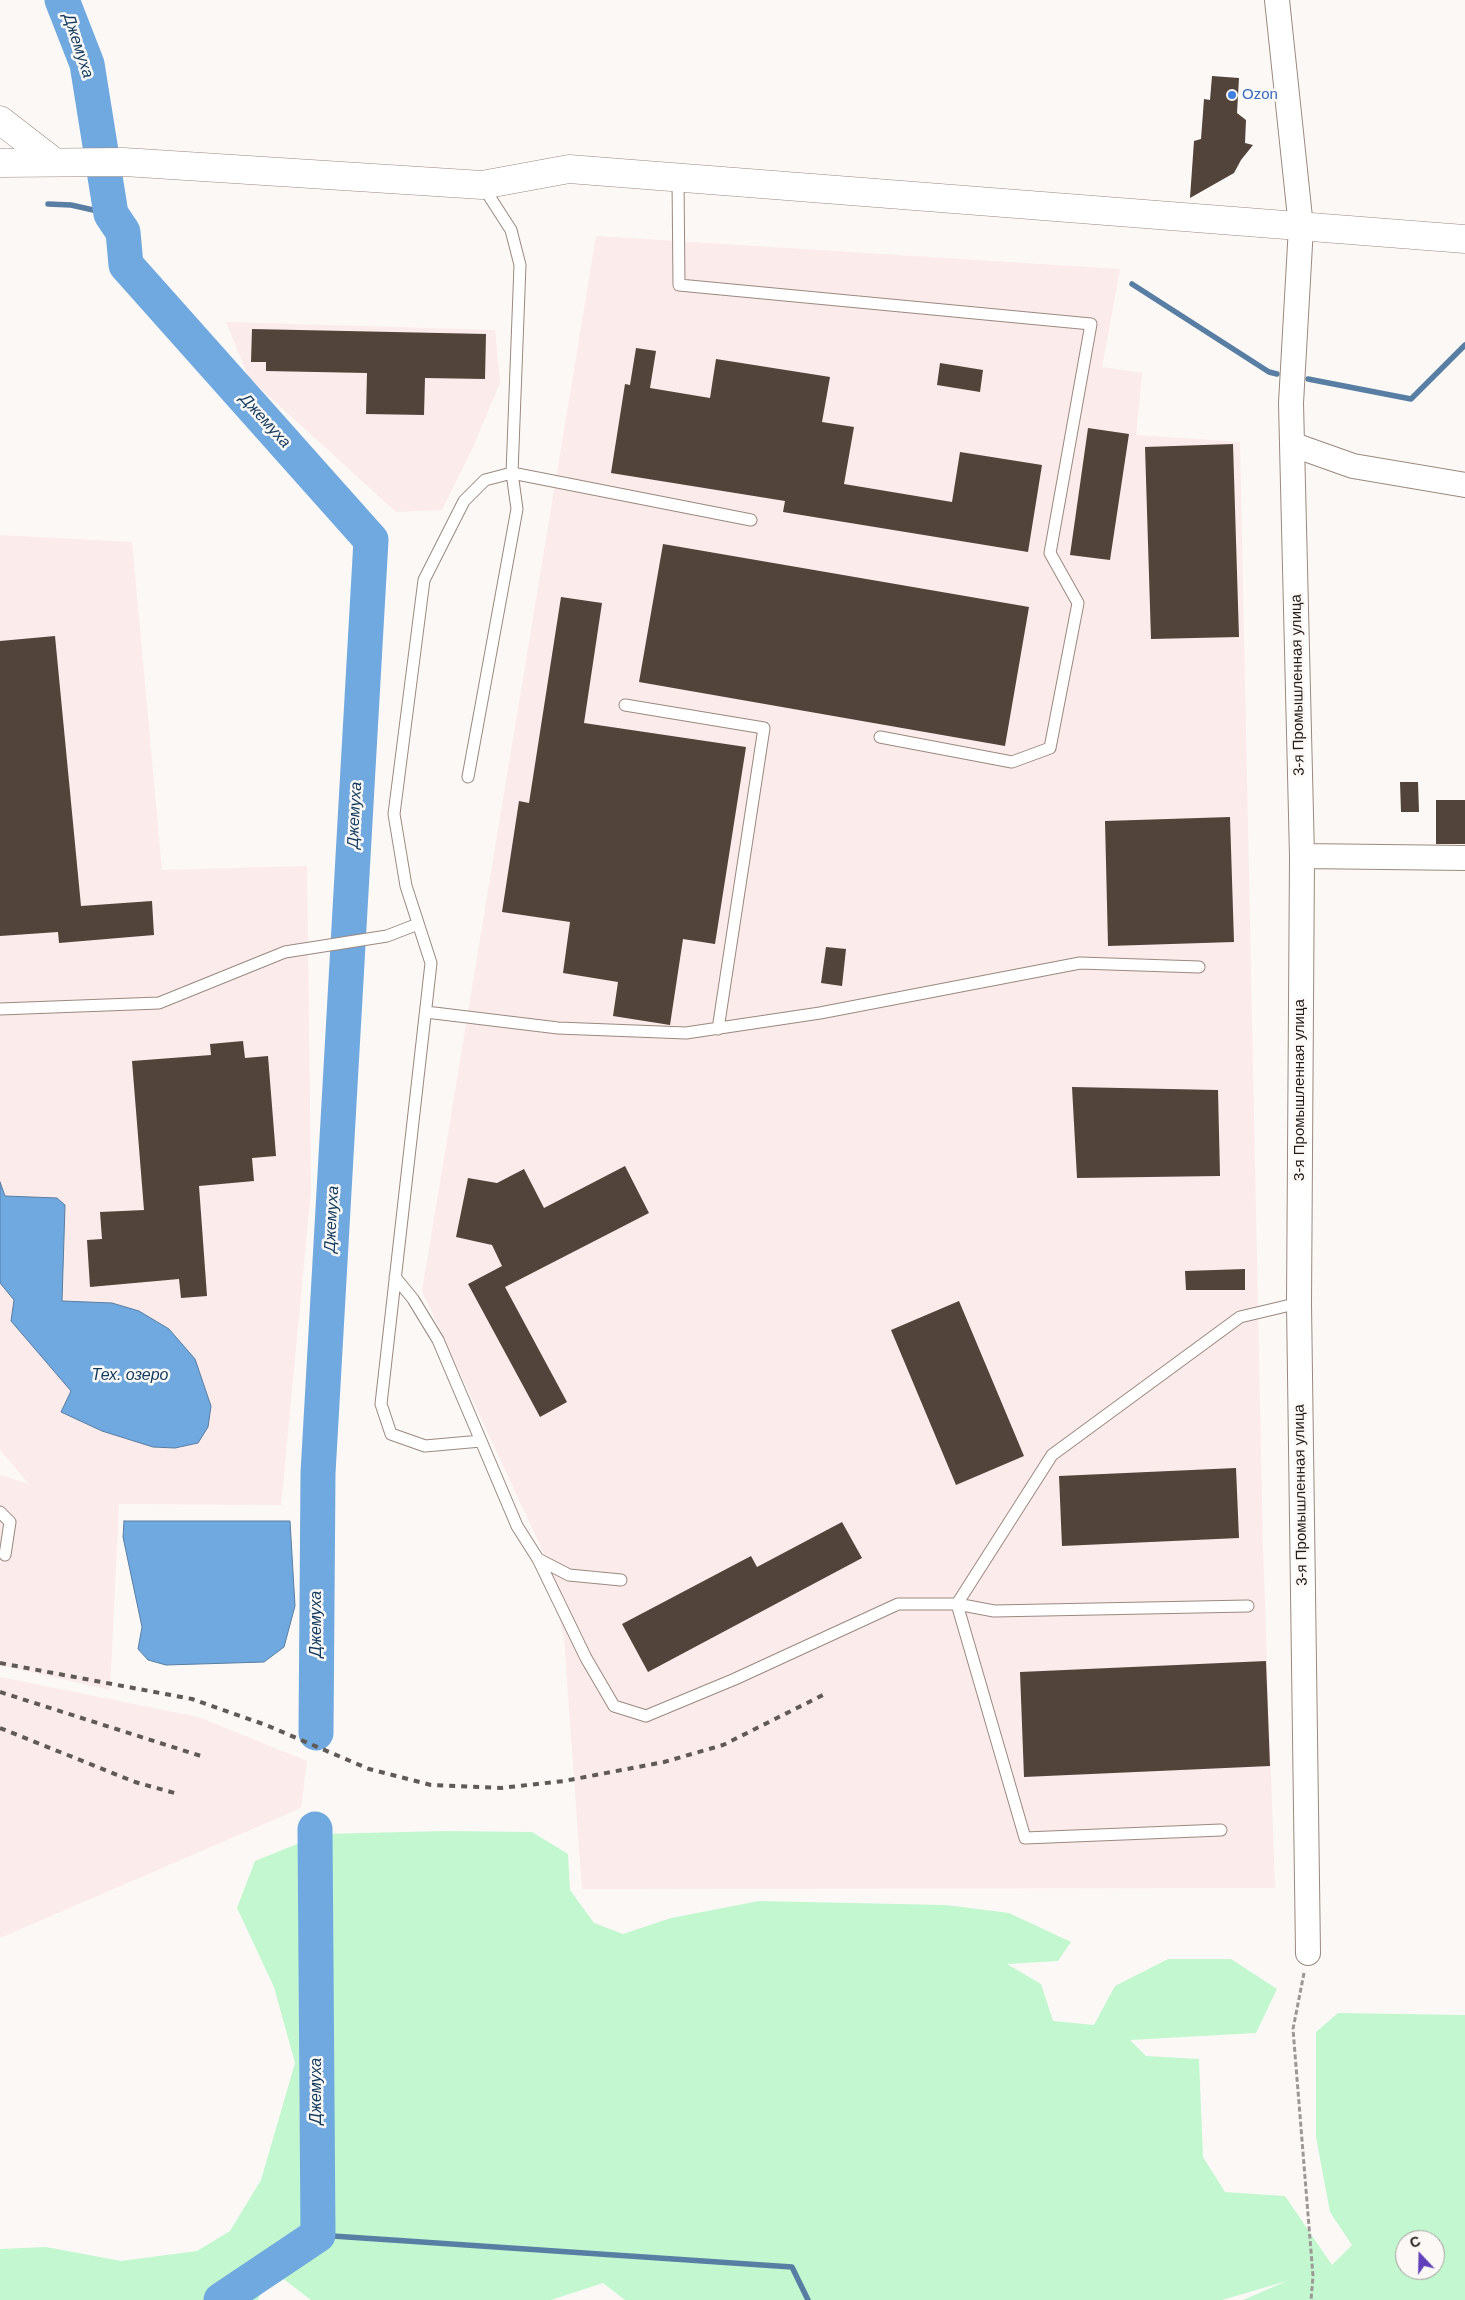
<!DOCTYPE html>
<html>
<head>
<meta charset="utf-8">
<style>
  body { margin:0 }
  #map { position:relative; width:1465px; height:2300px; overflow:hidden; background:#fcf8f6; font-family:Arial,sans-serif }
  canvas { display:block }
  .north { position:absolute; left:1395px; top:2230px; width:50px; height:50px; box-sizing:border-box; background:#fcf8f6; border:1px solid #a4a09d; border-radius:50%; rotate:339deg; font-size:14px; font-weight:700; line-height:20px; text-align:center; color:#211b17 }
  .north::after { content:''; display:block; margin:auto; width:18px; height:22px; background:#6141ba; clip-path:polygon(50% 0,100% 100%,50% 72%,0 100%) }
</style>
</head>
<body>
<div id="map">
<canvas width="1465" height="2300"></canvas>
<div class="north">С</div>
</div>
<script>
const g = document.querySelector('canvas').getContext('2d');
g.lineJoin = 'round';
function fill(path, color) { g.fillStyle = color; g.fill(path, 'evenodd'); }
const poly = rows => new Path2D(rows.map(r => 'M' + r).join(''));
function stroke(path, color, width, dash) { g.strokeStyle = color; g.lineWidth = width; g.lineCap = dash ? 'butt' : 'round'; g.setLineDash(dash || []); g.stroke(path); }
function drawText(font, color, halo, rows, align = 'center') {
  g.font = font + ' Arial,sans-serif'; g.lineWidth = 5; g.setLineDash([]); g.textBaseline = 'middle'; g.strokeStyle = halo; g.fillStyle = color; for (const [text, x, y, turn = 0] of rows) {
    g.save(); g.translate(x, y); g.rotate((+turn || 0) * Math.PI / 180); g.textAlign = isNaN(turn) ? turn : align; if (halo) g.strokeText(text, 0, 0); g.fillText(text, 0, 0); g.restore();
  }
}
fill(poly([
  [596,236,1120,269,1102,367,1142,373,1136,435,1240,442,1263,1548,1275,1888,582,1889,564,1638,545,1556,422,1291],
  [226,322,495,330,500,383,473,447,442,510,396,512,249,378],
  [0,535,132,542,162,870,307,866,311,1190,281,1505,119,1504,110,1690,0,1665,0,1475,29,1484,0,1450],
  [0,1677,198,1717,307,1761,301,1808,0,1938]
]), '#fbebea');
fill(poly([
  [445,1831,532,1832,568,1854,570,1890,594,1923,623,1934,671,1918,759,1901,946,1905,1009,1913,1071,1942,1058,1961,1007,1964,1041,1984,1053,2021,1094,2025,1115,1986,1168,1959,1231,1959,1277,1989,1256,2033,1130,2040,1146,2056,1199,2059,1203,2157,1225,2192,1285,2196,1332,2265,1352,2245,1330,2212,1316,2137,1316,2032,1338,2013,1465,2015,1465,2300,1243,2300,1287,2281,1222,2300,625,2300,603,2283,551,2300,311,2300,269,2268,258,2300,0,2300,0,2249,46,2247,121,2261,197,2251,230,2231,261,2180,295,2063,274,1987,237,1908,255,1861,322,1834],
  [1405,2240,1435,2240,1435,2270,1405,2270]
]), '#c2f7d0');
const water = poly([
  [0,1182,5,1196,57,1198,65,1205,62,1301,112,1303,139,1311,169,1329,195,1359,211,1406,208,1427,198,1443,175,1448,153,1447,102,1431,61,1412,71,1391,11,1321,14,1300,0,1283,0,1182],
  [124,1521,290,1521,295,1606,284,1647,264,1662,166,1665,148,1660,138,1649,142,1627,123,1537,124,1521]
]);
fill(water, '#70a9df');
stroke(water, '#587ea3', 1);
stroke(poly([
  [48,204,71,205,111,214],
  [1132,284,1269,372,1277,374],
  [1308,379,1411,399,1465,345],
  [318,2235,792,2267,808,2300]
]), '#587ea3', 5.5);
stroke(poly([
  [62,0,87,64,111,214,123,232,126,265,371,540,318,1473,316,1733],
  [221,2300,318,2235,315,1829]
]), '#70a9df', 35);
fill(poly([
  [1212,76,1239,78,1237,113,1246,120,1245,143,1253,145,1241,160,1234,173,1190,198,1194,141,1201,139,1204,99,1210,100],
  [252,329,486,334,485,379,425,378,424,415,366,414,367,373,266,371,266,362,251,362],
  [636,348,656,351,650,388,710,398,716,359,830,377,822,422,854,427,844,484,952,502,960,452,1042,465,1028,552,783,512,785,501,611,473,625,384,630,385],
  [940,363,983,370,980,392,937,385],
  [1088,428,1129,434,1110,560,1070,555],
  [1233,444,1239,637,1151,639,1145,447],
  [663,544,1029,607,1005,746,639,682],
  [561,597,602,603,584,723,746,747,715,944,683,939,670,1025,613,1016,618,982,563,973,570,922,502,912,519,801,529,803],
  [55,636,81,906,152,901,154,935,59,943,58,932,0,936,0,641],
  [1400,782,1418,782,1419,812,1401,812],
  [1436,800,1465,800,1465,844,1436,844],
  [1230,817,1234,942,1108,946,1105,821],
  [826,947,846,949,842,986,821,983],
  [243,1041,245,1058,268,1056,276,1156,252,1158,254,1181,199,1186,207,1296,181,1298,179,1279,90,1287,87,1240,102,1239,100,1212,144,1210,132,1061,211,1055,210,1044],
  [1072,1087,1218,1090,1220,1176,1077,1178],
  [625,1166,649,1213,505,1287,567,1402,540,1417,468,1284,502,1266,492,1245,456,1237,468,1178,497,1183,524,1169,544,1208],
  [1245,1269,1245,1290,1186,1290,1185,1271],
  [959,1301,1024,1456,956,1485,891,1330],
  [1236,1468,1239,1538,1062,1546,1059,1476],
  [842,1522,862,1558,648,1672,622,1624,751,1556,757,1567],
  [1266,1661,1270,1766,1024,1777,1020,1672]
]), '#52443a');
const lane = poly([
  [678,178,679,285,1091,324,1050,553,1078,603,1050,748,1012,762,880,737],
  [482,185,511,230,520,265,512,473,485,480,464,501,424,580,394,814,406,886,431,963,381,1404,391,1434,425,1446,481,1441,517,1526,538,1559,569,1575,621,1580],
  [625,705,764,728,718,1029],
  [468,777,517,509,512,473,751,520],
  [0,1009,159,1003,285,952,387,936,418,924],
  [426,1012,558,1028,686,1033,820,1013,1080,963,1199,967],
  [395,1277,413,1299,438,1340,481,1441],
  [0,1512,10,1522,5,1555],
  [538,1559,586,1658,614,1706,646,1716,735,1679,898,1604,957,1604,994,1611,1248,1606],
  [1221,1830,1025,1838,957,1604,1052,1455,1240,1317,1299,1303]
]);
const street = poly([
  [1277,0,1301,227,1291,403,1302,856,1299,1303,1308,1953],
  [1294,445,1353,466,1465,485],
  [1302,856,1465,858]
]);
const secondary = poly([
  [0,120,53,161],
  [0,163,124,162,482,185,569,169,1465,239]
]);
stroke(lane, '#9a897f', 13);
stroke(street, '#9a897f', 26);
stroke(secondary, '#9a897f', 29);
stroke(poly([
  [1304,1973,1293,2029,1313,2276,1311,2300]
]), '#9d9895', 3, [5, 2.5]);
stroke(lane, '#fff', 11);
stroke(street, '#fff', 24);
stroke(secondary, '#fff', 28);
stroke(poly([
  [0,1663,192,1699,266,1725,369,1769,431,1785,501,1788,564,1781,664,1762,723,1745,823,1695],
  [0,1692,204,1757],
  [0,1728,135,1782,178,1794]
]), '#605a57', 4, [6, 6]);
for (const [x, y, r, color] of [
  [1232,95,5,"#3f7fe0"]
]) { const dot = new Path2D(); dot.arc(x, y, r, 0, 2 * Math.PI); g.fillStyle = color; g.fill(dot); stroke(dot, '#fcf8f6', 2); }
drawText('15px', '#366cbe', '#fcf8f6', [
  ["Ozon",1242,95]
], 'left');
drawText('15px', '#211b17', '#fcf8f6', [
  ["3-я Промышленная улица",1298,685,-91],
  ["3-я Промышленная улица",1300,1090,-90],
  ["3-я Промышленная улица",1301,1495,-91]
]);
drawText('italic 16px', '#113b5f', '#fcf8f6', [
  ["Джемуха",78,46,72],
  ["Джемуха",265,421,48],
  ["Джемуха",355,815,-87],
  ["Джемуха",332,1219,-87],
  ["Тех. озеро",130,1376],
  ["Джемуха",317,1624,-90],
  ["Джемуха",317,2091,-90]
]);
</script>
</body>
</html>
